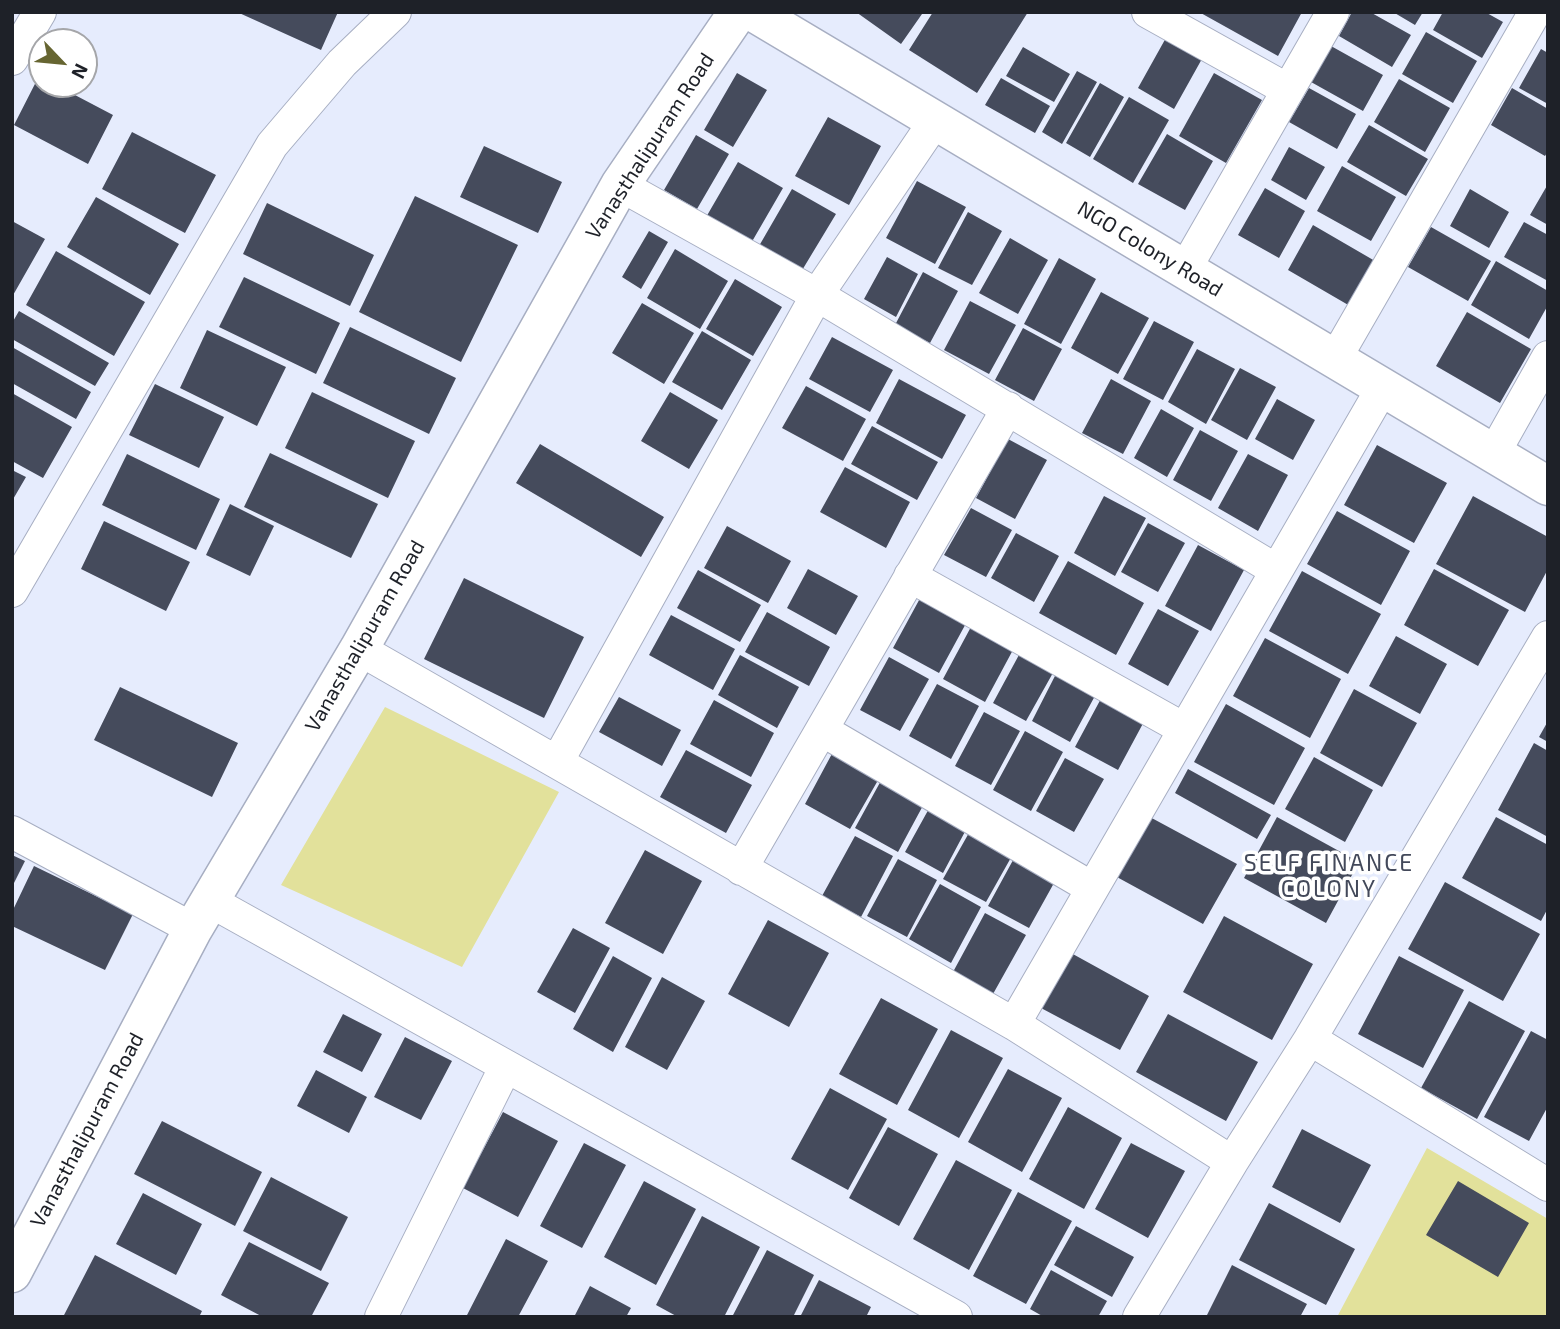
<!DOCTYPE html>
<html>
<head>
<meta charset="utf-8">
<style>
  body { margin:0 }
  #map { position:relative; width:1560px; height:1329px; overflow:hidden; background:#e6ecfd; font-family:"Exo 2",sans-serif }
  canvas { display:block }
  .frame { position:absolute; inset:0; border:14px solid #1e2128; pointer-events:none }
  .north { position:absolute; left:28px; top:28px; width:70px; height:70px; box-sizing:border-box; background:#fff; border:2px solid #a5a6a9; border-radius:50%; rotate:116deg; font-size:19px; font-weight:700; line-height:28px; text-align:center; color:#1e2128 }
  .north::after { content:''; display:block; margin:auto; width:24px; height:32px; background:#666531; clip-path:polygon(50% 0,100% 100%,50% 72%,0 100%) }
</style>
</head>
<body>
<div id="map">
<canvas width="1560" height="1329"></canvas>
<div class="frame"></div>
<div class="north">N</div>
</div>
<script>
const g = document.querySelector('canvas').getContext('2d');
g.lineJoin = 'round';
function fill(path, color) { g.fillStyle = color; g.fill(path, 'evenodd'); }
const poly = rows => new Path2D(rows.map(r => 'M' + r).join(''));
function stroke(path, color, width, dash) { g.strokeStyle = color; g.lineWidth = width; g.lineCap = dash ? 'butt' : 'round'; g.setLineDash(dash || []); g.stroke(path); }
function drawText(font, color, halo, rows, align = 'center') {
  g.font = font + ' "Exo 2",sans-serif'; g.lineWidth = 7; g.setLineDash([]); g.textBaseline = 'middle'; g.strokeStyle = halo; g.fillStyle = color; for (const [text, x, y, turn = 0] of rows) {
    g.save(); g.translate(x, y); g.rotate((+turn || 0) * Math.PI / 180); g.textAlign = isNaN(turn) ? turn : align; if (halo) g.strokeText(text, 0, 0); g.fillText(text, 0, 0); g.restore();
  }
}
fill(poly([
  [385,707,559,792,462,967,281,885],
  [1427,1148,1548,1219,1548,1317,1337,1317]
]), '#e2e19b');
fill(poly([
  [237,12,338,12,321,50],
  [856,12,920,12,922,14,901,44],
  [933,12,1028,12,977,93,909,50],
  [1199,12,1302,12,1278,56],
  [1352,12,1370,12,1411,35,1392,67,1339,36],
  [1393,12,1423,12,1415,25],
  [1443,12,1485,12,1503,22,1482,58,1433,30],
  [1426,32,1477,61,1453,103,1402,74],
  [1167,36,1203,57,1174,109,1138,88],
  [1331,46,1383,75,1363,111,1311,82],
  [1023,47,1070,74,1054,102,1006,76],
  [1541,49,1548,53,1548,104,1519,88],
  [1077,71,1097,82,1062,144,1042,132],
  [737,73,767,90,733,147,704,130],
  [1214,73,1262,100,1226,163,1179,136],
  [39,76,42,78,42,84,54,84,113,115,88,164,14,125],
  [1001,78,1050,106,1035,133,985,105],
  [1399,79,1450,108,1425,152,1374,122],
  [1100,83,1124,97,1090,157,1066,143],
  [1309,88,1356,114,1337,149,1289,122],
  [1512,88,1548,109,1548,151,1545,156,1491,125],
  [1129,97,1169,120,1133,183,1093,159],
  [828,117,881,146,849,205,795,176],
  [1369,125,1428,159,1406,196,1347,162],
  [132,132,216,175,185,233,102,189],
  [1167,134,1213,161,1185,210,1138,184],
  [696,135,729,154,697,209,664,190],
  [484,146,562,182,538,233,460,197],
  [1289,147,1325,167,1306,200,1271,180],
  [738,162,783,188,750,245,705,219],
  [1342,166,1396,197,1371,241,1317,211],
  [917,181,966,207,935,264,886,238],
  [1548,184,1548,225,1530,215],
  [1265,188,1305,211,1279,258,1238,235],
  [792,189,836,214,801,272,759,246],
  [1470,189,1509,212,1489,248,1450,226],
  [415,196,518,245,461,362,359,312],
  [96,197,179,244,150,295,67,247],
  [267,203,374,255,350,306,243,254],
  [968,212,1002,231,972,285,938,268],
  [12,221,45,239,12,297],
  [1524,222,1548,235,1548,281,1504,257],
  [1313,225,1375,261,1350,306,1288,270],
  [1431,227,1491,261,1468,301,1408,267],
  [649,231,668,242,641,289,622,277],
  [1010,238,1048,260,1018,314,979,293],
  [675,249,728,281,700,329,647,298],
  [56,251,145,302,114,356,26,305],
  [887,257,918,274,896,317,864,299],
  [1059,258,1096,279,1061,344,1024,324],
  [1496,261,1548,291,1548,305,1529,339,1471,305],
  [923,272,958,291,930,343,895,325],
  [244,277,340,323,316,374,219,327],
  [735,279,782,307,753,356,706,329],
  [1101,292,1149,318,1118,374,1071,348],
  [970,301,1016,325,989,374,944,350],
  [642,303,694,333,664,384,612,353],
  [19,311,109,363,95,386,12,339,12,323],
  [1467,312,1531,349,1500,403,1436,366],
  [1154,321,1194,342,1163,400,1123,379],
  [350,327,456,378,429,434,323,383],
  [1023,328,1062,349,1034,401,995,380],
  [207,330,286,367,257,426,180,388],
  [702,331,751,360,722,410,672,382],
  [832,337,893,370,870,412,809,379],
  [12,347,91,392,76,419,12,383],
  [1197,349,1235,369,1206,424,1168,402],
  [1240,368,1276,387,1247,440,1211,420],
  [899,379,966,415,942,459,876,423],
  [1111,379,1151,401,1123,454,1082,433],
  [155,384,224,417,199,468,129,435],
  [806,386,866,419,843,461,782,428],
  [312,392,415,441,388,498,285,448],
  [670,392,718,420,689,469,641,441],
  [12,393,72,427,43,478,12,461],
  [1277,399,1315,420,1293,460,1255,439],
  [1161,409,1194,428,1167,477,1134,458],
  [872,426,938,462,917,500,851,464],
  [1200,430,1238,451,1211,501,1173,480],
  [1008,439,1047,460,1015,519,976,498],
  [540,444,664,517,641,557,516,483],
  [1377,445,1447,483,1414,543,1344,505],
  [270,453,378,504,351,558,244,507],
  [127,454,220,499,196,550,102,505],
  [1248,454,1288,475,1258,531,1218,508],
  [845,467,910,502,886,548,820,512],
  [12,470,26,477,12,501],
  [1104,496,1146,518,1115,576,1074,553],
  [1473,496,1548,537,1548,569,1525,612,1436,564],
  [230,504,274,526,250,576,206,555],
  [971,508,1012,530,986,577,944,555],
  [1337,511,1410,551,1381,605,1307,564],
  [104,521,190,562,166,611,81,569],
  [1148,523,1185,543,1158,592,1121,572],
  [727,526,791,561,768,603,704,568],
  [1016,533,1059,556,1034,602,991,578],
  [1198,545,1244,570,1211,631,1165,606],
  [1068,561,1144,603,1116,655,1039,613],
  [808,569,858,596,836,635,787,608],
  [1434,569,1509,610,1478,666,1404,625],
  [698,570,761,605,740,642,677,608],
  [1302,571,1381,614,1348,674,1269,631],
  [464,578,584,637,544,718,424,659],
  [924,591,970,616,939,673,893,648],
  [1158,609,1199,631,1168,686,1128,664],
  [767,612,830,647,809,686,745,652],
  [671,615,735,649,713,690,649,655],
  [972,625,1014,648,985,702,943,679],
  [1396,636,1447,664,1420,714,1369,686],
  [1265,638,1341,679,1310,738,1233,696],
  [1020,653,1054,671,1026,721,993,703],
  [740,655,799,687,777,728,718,695],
  [889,657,929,679,900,731,860,710],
  [1057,672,1096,694,1070,742,1032,721],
  [937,684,979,706,951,759,909,736],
  [120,687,238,743,212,797,94,740],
  [1354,689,1417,723,1382,787,1320,753],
  [1104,693,1147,716,1118,770,1075,747],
  [619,697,681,730,662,766,599,732],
  [714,700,774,733,751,777,690,744],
  [1226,704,1305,748,1274,805,1194,762],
  [984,712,1020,731,991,785,955,766],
  [1548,721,1548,742,1539,737],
  [1025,731,1063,752,1031,811,993,790],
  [1534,743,1548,751,1548,837,1498,810],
  [686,750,752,785,726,833,660,797],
  [834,750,881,775,850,829,805,804],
  [1314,757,1373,790,1345,842,1285,809],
  [1065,758,1104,779,1074,832,1036,811],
  [1188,769,1271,815,1257,839,1175,793],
  [883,777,926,800,898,852,855,828],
  [931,805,968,826,943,873,905,852],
  [1148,816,1237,864,1203,924,1115,876],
  [1277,817,1359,862,1326,923,1244,878],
  [1496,817,1548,845,1548,908,1541,921,1462,878],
  [970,831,1013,854,986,902,943,879],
  [855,836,893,856,861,917,822,896],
  [645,850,702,881,663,954,605,923],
  [1018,851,1059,874,1029,928,988,906],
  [12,855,25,861,12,887],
  [898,859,937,880,907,937,867,916],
  [34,866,133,914,105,970,12,926,12,912],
  [1445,882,1540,934,1503,1001,1408,949],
  [940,884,981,907,951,963,909,939],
  [985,913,1026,935,993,994,953,972],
  [1224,916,1313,964,1272,1040,1183,992],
  [768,920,829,953,789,1027,728,994],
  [573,928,610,948,575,1013,537,992],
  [1071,953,1149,996,1120,1050,1041,1008],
  [613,956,652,978,613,1052,573,1029],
  [1399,956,1464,990,1423,1068,1358,1034],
  [662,977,705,1001,667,1070,625,1047],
  [881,998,938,1029,897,1105,839,1074],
  [1469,1001,1525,1031,1477,1119,1421,1088],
  [343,1014,382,1034,362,1072,323,1052],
  [1168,1014,1258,1062,1226,1121,1136,1072],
  [951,1030,1003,1058,959,1138,908,1110],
  [1531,1031,1548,1040,1548,1106,1529,1141,1484,1117],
  [405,1037,452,1061,421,1120,374,1097],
  [1008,1069,1062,1098,1022,1172,968,1142],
  [316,1070,367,1097,349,1133,297,1106],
  [830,1088,887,1119,848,1190,791,1159],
  [1068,1107,1122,1138,1084,1209,1029,1179],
  [503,1112,558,1141,518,1217,463,1188],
  [162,1121,262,1172,235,1226,134,1174],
  [888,1127,938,1154,899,1226,849,1198],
  [1302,1129,1371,1165,1340,1223,1272,1187],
  [584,1143,626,1165,582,1248,540,1226],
  [1131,1143,1185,1171,1148,1238,1095,1209],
  [956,1160,1012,1190,969,1270,913,1239],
  [271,1177,348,1217,321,1271,243,1231],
  [644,1181,696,1209,656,1285,604,1257],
  [1458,1181,1529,1223,1498,1277,1426,1235],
  [1018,1192,1072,1221,1026,1304,973,1276],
  [143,1193,202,1224,176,1275,116,1244],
  [1269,1203,1355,1249,1326,1305,1239,1260],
  [702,1216,760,1247,724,1317,678,1317,656,1305],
  [1076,1226,1134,1257,1112,1297,1054,1265],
  [506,1239,548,1261,518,1317,466,1317],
  [249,1242,329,1283,311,1317,263,1317,221,1295],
  [767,1250,814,1275,793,1317,732,1317],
  [95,1255,202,1311,199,1317,63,1317],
  [1232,1265,1307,1304,1300,1317,1206,1317],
  [1051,1270,1107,1301,1098,1317,1044,1317,1030,1309],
  [819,1280,871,1307,866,1317,800,1317],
  [590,1286,631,1308,626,1317,574,1317]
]), '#454b5c');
const street = poly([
  [1148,12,1288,90],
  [12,59,40,12],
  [620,185,817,295,1276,570],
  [1185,269,1333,12],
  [1335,359,1535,12],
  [1494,453,1548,357],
  [910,576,1184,729],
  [12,591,272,145,342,63,395,12],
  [359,649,1014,1024,1232,1162],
  [822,730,1092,888],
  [557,762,817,295,935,121],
  [12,832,193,929],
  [741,869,1008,408],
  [210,901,956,1317],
  [1014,1024,1383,387],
  [1310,1039,1548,1185],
  [381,1317,505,1068],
  [1139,1317,1232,1162,1310,1039,1548,637]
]);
const secondary = poly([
  [753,12,1548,486],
  [12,1273,193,929,359,649,620,185,738,12]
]);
stroke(street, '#a7aec2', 34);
stroke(secondary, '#a7aec2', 41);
stroke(street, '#fff', 32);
stroke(secondary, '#fff', 38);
drawText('21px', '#1e2128', '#fff', [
  ["Vanasthalipuram Road",650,146,-57],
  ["NGO Colony Road",1150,249,31],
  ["Vanasthalipuram Road",365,636,-60],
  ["Vanasthalipuram Road",87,1130,-62]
]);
g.letterSpacing = '2px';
drawText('23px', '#43495a', '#fff', [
  ["SELF FINANCE",1329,863],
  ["COLONY",1329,889]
]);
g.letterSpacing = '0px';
</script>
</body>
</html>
